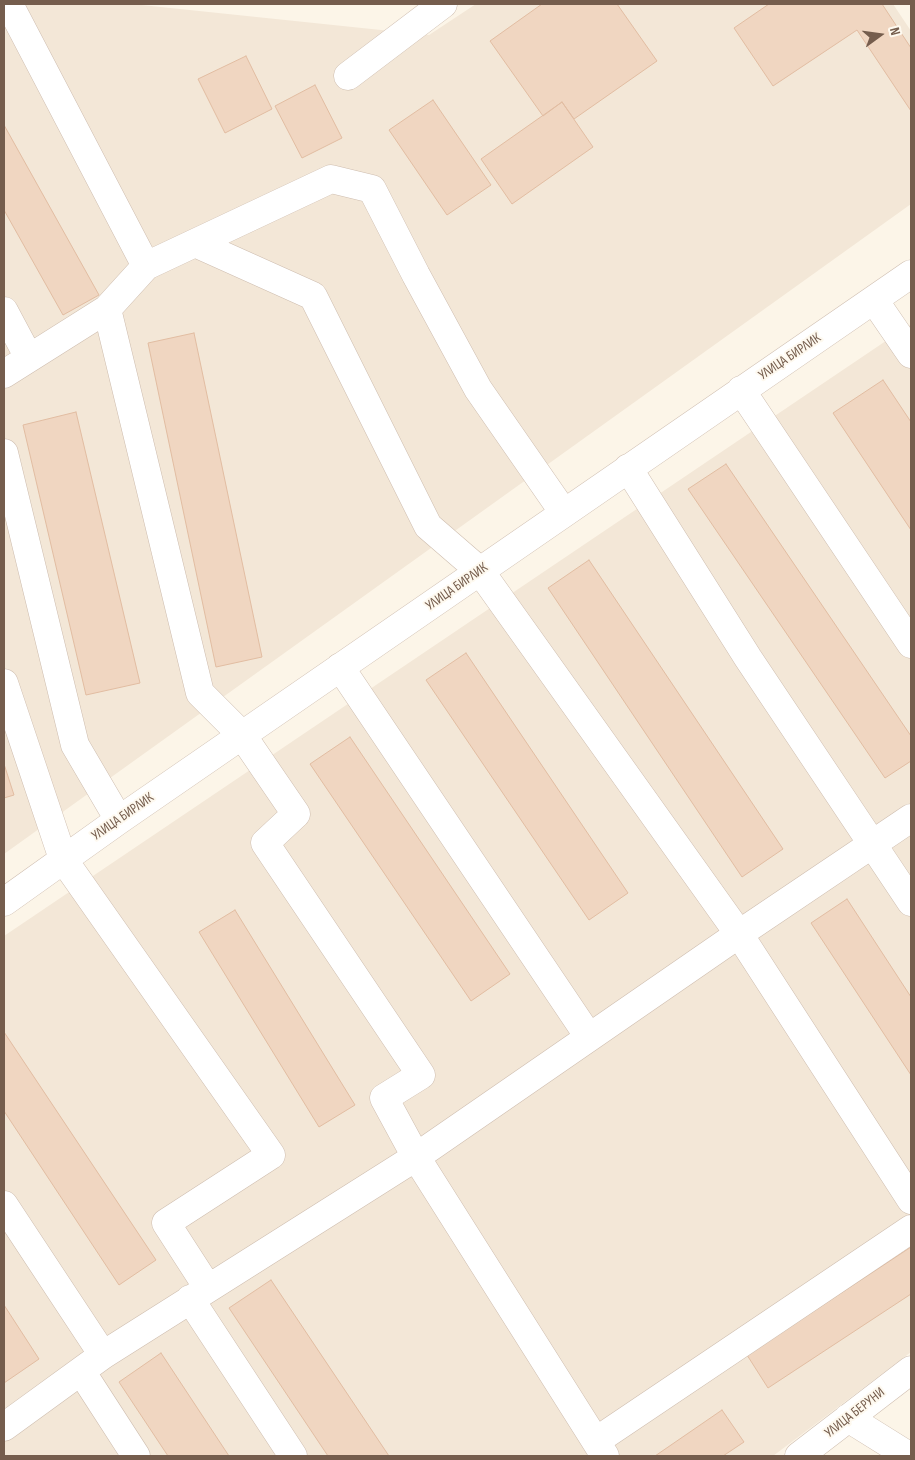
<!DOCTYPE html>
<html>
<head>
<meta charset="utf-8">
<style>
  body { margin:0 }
  #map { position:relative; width:915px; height:1460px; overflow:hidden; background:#fcf5e8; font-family:"Sofia Sans Condensed",sans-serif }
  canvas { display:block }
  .frame { position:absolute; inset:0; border:5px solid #755d4d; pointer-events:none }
  .north { position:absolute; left:855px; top:10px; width:50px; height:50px; -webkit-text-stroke:4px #fef9ef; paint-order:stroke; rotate:76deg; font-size:14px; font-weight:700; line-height:20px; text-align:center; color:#755d4d }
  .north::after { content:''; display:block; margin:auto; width:18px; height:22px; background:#755d4d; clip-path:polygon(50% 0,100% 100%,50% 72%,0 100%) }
</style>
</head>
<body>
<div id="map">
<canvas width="915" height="1460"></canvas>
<div class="frame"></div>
<div class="north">N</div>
</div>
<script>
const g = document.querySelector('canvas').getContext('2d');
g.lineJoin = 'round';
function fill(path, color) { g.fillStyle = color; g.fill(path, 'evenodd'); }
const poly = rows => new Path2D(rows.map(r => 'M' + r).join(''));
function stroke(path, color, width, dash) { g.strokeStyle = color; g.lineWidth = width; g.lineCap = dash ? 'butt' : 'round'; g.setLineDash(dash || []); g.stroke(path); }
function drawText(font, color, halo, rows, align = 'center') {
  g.font = font + ' "Sofia Sans Condensed",sans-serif'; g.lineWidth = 4; g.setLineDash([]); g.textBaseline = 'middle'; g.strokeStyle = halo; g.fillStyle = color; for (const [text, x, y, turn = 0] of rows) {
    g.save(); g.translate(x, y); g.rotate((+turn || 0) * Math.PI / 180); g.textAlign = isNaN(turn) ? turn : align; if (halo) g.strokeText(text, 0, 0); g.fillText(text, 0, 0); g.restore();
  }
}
fill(poly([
  [4,4,132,4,429,35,476,4,893,4,911,31,911,204,4,854],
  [911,324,911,1352,773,1456,4,1456,4,936]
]), '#f3e7d7');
const building = poly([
  [542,4,617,4,657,61,574,119,562,102,543,116,490,41,542,4],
  [769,4,882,4,911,48,911,111,857,30,773,86,734,28,769,4],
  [246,56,272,109,225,133,198,79,246,56],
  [315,85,342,138,302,158,275,106,315,85],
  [433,100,491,185,447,215,389,130,433,100],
  [562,102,593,147,512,204,481,159,562,102],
  [4,125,99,295,63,315,4,210,4,125],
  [194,333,262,657,216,667,148,343,194,333],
  [883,380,911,422,911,530,833,413,883,380],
  [76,412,140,683,86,695,23,425,76,412],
  [726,464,911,736,911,761,885,778,688,489,726,464],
  [589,560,783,849,742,877,548,588,589,560],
  [466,653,628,893,589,920,426,680,466,653],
  [350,737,510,974,471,1001,310,764,350,737],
  [4,764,14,795,4,798,4,764],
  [847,899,911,997,911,1075,811,923,847,899],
  [235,910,355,1105,319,1127,199,932,235,910],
  [4,1032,156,1260,119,1285,4,1111,4,1032],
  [911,1247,911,1294,768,1388,747,1355,911,1247],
  [271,1280,389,1456,328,1456,229,1308,271,1280],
  [4,1305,39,1359,4,1383,4,1305],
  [161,1353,229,1456,168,1456,119,1382,161,1353],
  [722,1410,744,1442,723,1456,655,1456,722,1410]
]);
fill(building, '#f0d6c1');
stroke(building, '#e2bda2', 1);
const minor = poly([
  [9,4,146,266],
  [348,76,443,4],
  [195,243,313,296,428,526,480,571,739,934,911,1200],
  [874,300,911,354],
  [4,311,29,358],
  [4,374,107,309],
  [741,390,911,644],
  [4,453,75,745,119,820],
  [628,468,748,658,911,902],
  [564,513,478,389,416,275,372,189,331,179,146,266,107,309,200,693,242,735,296,814,265,843,421,1075,384,1098,416,1157,605,1456],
  [340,667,589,1037],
  [4,683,63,859,271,1155,166,1223,208,1288],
  [4,902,119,820,911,274],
  [4,1205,103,1355],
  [190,1299,293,1456],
  [81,1371,136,1456],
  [848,1418,909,1456],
  [4,1427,103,1355,416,1157,739,934,911,818],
  [596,1441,911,1229],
  [799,1456,911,1370]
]);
stroke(minor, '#cebdaf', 29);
stroke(minor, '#fff', 28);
drawText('14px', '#755d4d', '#fef9ef', [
  ["УЛИЦА БИРЛИК",790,357,-34],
  ["УЛИЦА БИРЛИК",457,587,-35],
  ["УЛИЦА БИРЛИК",123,817,-35],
  ["УЛИЦА БЕРУНИ",855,1413,-38]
]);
</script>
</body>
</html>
